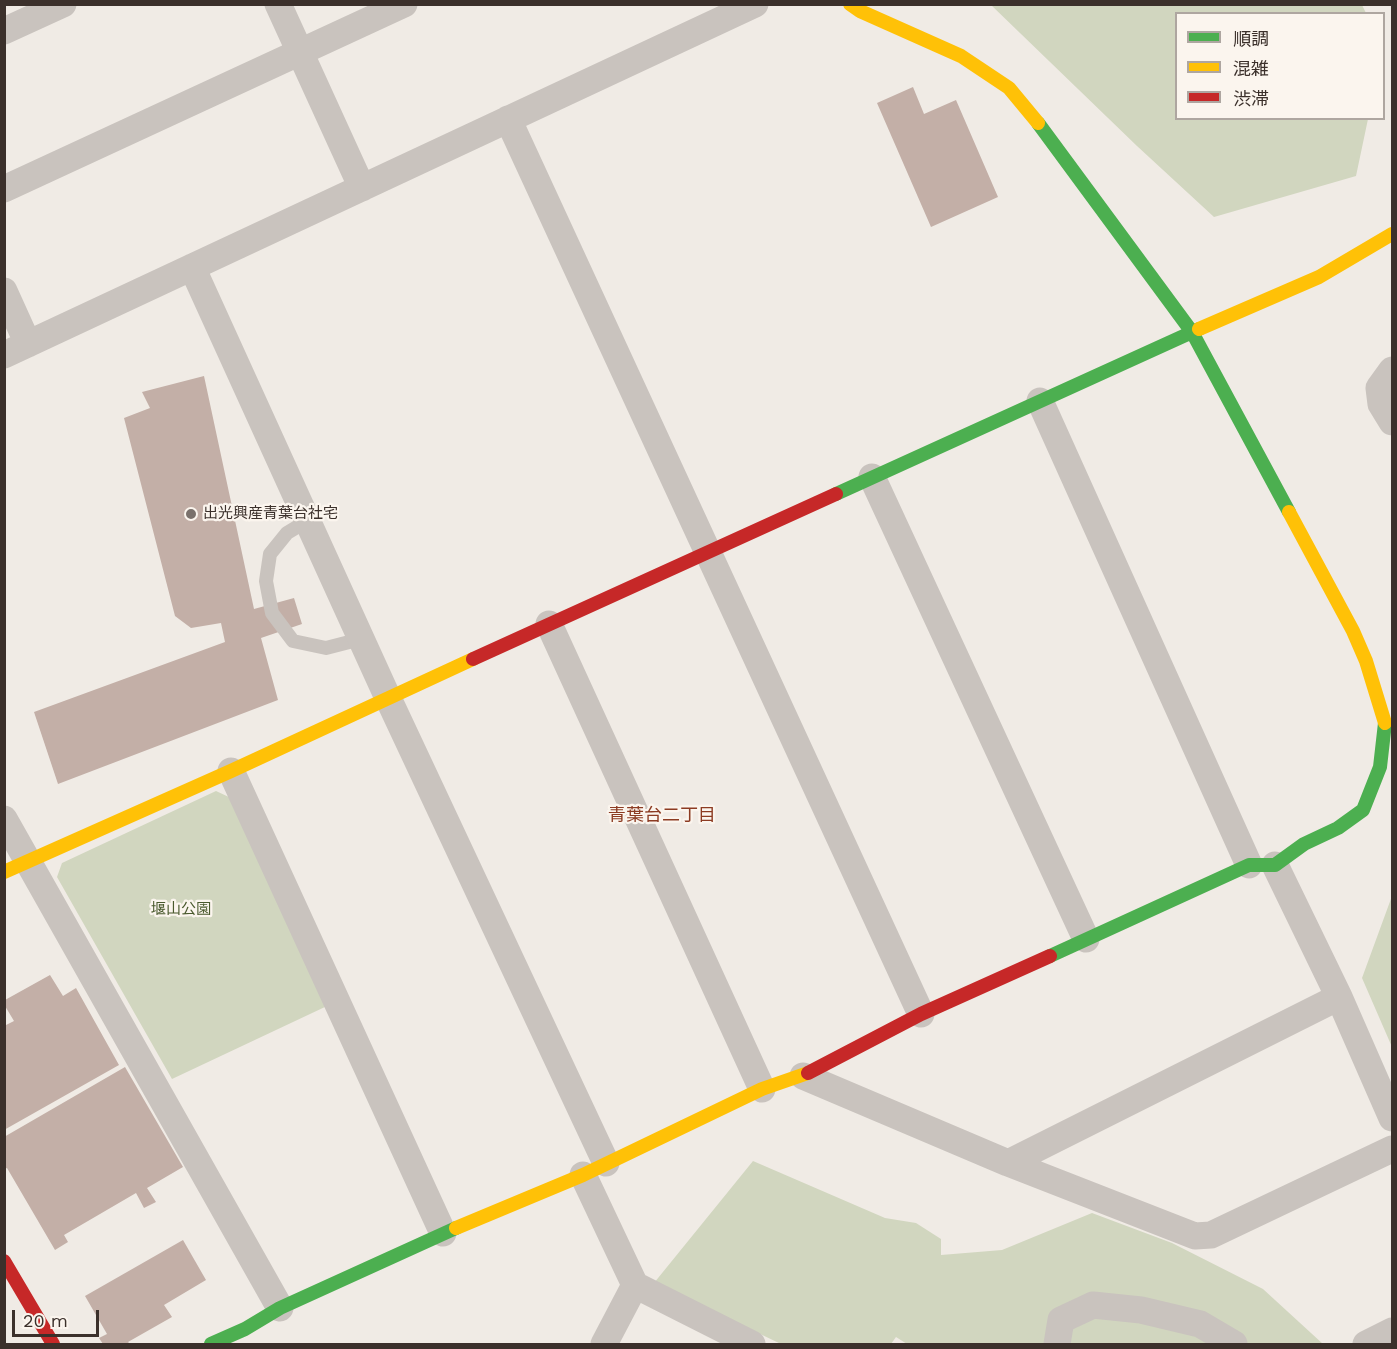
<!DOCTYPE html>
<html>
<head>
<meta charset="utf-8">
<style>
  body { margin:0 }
  #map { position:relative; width:1397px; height:1349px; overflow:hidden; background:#f0ebe5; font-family:"Work Sans","Noto Sans JP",sans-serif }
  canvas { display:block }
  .frame { position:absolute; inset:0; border:6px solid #3b302b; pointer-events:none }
  .legend { position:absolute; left:1175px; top:12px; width:210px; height:108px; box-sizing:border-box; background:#fbf5ee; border:2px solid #aea6a0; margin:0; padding:8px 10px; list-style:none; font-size:18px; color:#3b302b }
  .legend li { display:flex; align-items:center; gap:12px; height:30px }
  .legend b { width:30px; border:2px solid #aea6a0 }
  .scale { position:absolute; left:12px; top:1310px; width:87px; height:27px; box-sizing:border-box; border:3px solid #3b302b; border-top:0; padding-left:8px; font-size:18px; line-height:21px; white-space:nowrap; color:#3b302b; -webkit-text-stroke:4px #fbf5ee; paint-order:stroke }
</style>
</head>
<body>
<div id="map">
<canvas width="1397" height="1349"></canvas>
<div class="frame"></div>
<ul class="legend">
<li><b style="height:8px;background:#4caf50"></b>順調</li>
<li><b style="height:8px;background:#ffc107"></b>混雑</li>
<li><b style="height:8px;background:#c62828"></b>渋滞</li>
</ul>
<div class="scale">20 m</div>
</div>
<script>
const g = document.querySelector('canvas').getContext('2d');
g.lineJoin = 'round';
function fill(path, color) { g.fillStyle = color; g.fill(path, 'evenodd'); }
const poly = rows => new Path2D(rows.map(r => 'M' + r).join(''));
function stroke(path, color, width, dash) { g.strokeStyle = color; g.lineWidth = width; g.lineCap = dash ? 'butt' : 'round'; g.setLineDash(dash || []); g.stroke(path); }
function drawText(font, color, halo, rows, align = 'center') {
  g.font = font + ' "Work Sans","Noto Sans JP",sans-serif'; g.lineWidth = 4.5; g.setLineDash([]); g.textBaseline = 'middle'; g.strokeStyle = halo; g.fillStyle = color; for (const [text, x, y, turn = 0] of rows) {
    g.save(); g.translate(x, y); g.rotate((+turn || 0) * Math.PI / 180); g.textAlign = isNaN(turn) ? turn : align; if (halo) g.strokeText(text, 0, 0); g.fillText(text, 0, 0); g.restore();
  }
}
fill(poly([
  [991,5,1362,5,1366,13,1176,14,1176,118,1368,119,1356,176,1214,217,1137,146],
  [216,791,231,798,327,1006,172,1079,57,877,62,863],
  [1392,896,1392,1047,1362,978],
  [753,1161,885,1218,916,1223,941,1239,941,1255,1002,1250,1092,1213,1172,1243,1263,1289,1323,1344,907,1344,896,1337,891,1344,781,1344,654,1283]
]), '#d1d6bf');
fill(poly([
  [913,87,924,114,956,100,998,197,931,227,877,103],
  [204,376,254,609,294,598,302,624,261,638,278,700,58,784,34,712,225,642,221,623,191,628,175,616,124,418,150,408,142,392],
  [50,975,63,996,76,988,119,1065,4,1130,4,1026,14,1021,5,1006,5,1000],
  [125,1067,183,1167,147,1188,156,1202,144,1208,136,1193,64,1235,68,1242,55,1250,7,1168,4,1169,4,1137],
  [183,1240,206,1280,164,1305,172,1317,128,1342,130,1344,103,1344,99,1338,107,1334,85,1296]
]), '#c3afa7');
stroke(poly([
  [307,521,287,533,270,554,266,581,272,613,293,641,326,648,361,639]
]), '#c9c3be', 14);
stroke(poly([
  [278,4,362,188],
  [4,31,63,4],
  [508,119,921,1014],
  [4,189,404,4],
  [192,267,388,698,606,1163],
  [4,291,28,344],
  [4,355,755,4],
  [1392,370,1379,388,1381,404,1392,422],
  [1040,401,1249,865],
  [872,477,1086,939],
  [549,624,762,1089],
  [231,771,443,1233],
  [4,819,280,1308],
  [1275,865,1339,997,1392,1118],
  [803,1076,1008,1163,1195,1236,1211,1235,1392,1149],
  [1008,1163,1339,997],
  [583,1175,635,1285,752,1344],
  [604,1344,635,1285],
  [1057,1344,1061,1320,1093,1305,1141,1310,1200,1324,1234,1344],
  [1366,1344,1392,1331]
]), '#c9c3be', 27);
stroke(poly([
  [1038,123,1192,332,1289,512],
  [836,494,1199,329],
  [1050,956,1249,865,1275,865,1304,844,1338,828,1363,810,1380,767,1385,723],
  [211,1344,245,1329,280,1308,456,1228]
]), '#4caf50', 14);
stroke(poly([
  [850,4,860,11,961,56,1009,88,1038,123],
  [1199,329,1319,277,1392,234],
  [1289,512,1353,631,1366,661,1385,723],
  [4,872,231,771,473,659],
  [456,1228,583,1175,762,1089,808,1073]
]), '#ffc107', 14);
stroke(poly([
  [473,659,836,494],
  [808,1073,921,1014,1050,956],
  [4,1261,53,1344]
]), '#c62828', 14);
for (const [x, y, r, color] of [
  [191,514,6,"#7a716c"]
]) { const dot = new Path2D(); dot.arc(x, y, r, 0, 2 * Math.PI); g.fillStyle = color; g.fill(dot); stroke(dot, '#fbf5ee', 2); }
drawText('15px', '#3b302b', '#fbf5ee', [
  ["出光興産青葉台社宅",203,514]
], 'left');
drawText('15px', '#4a5a2e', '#fbf5ee', [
  ["堰山公園",181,910]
]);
drawText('18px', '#8c3b22', '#fbf5ee', [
  ["青葉台二丁目",662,816]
]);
</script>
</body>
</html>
